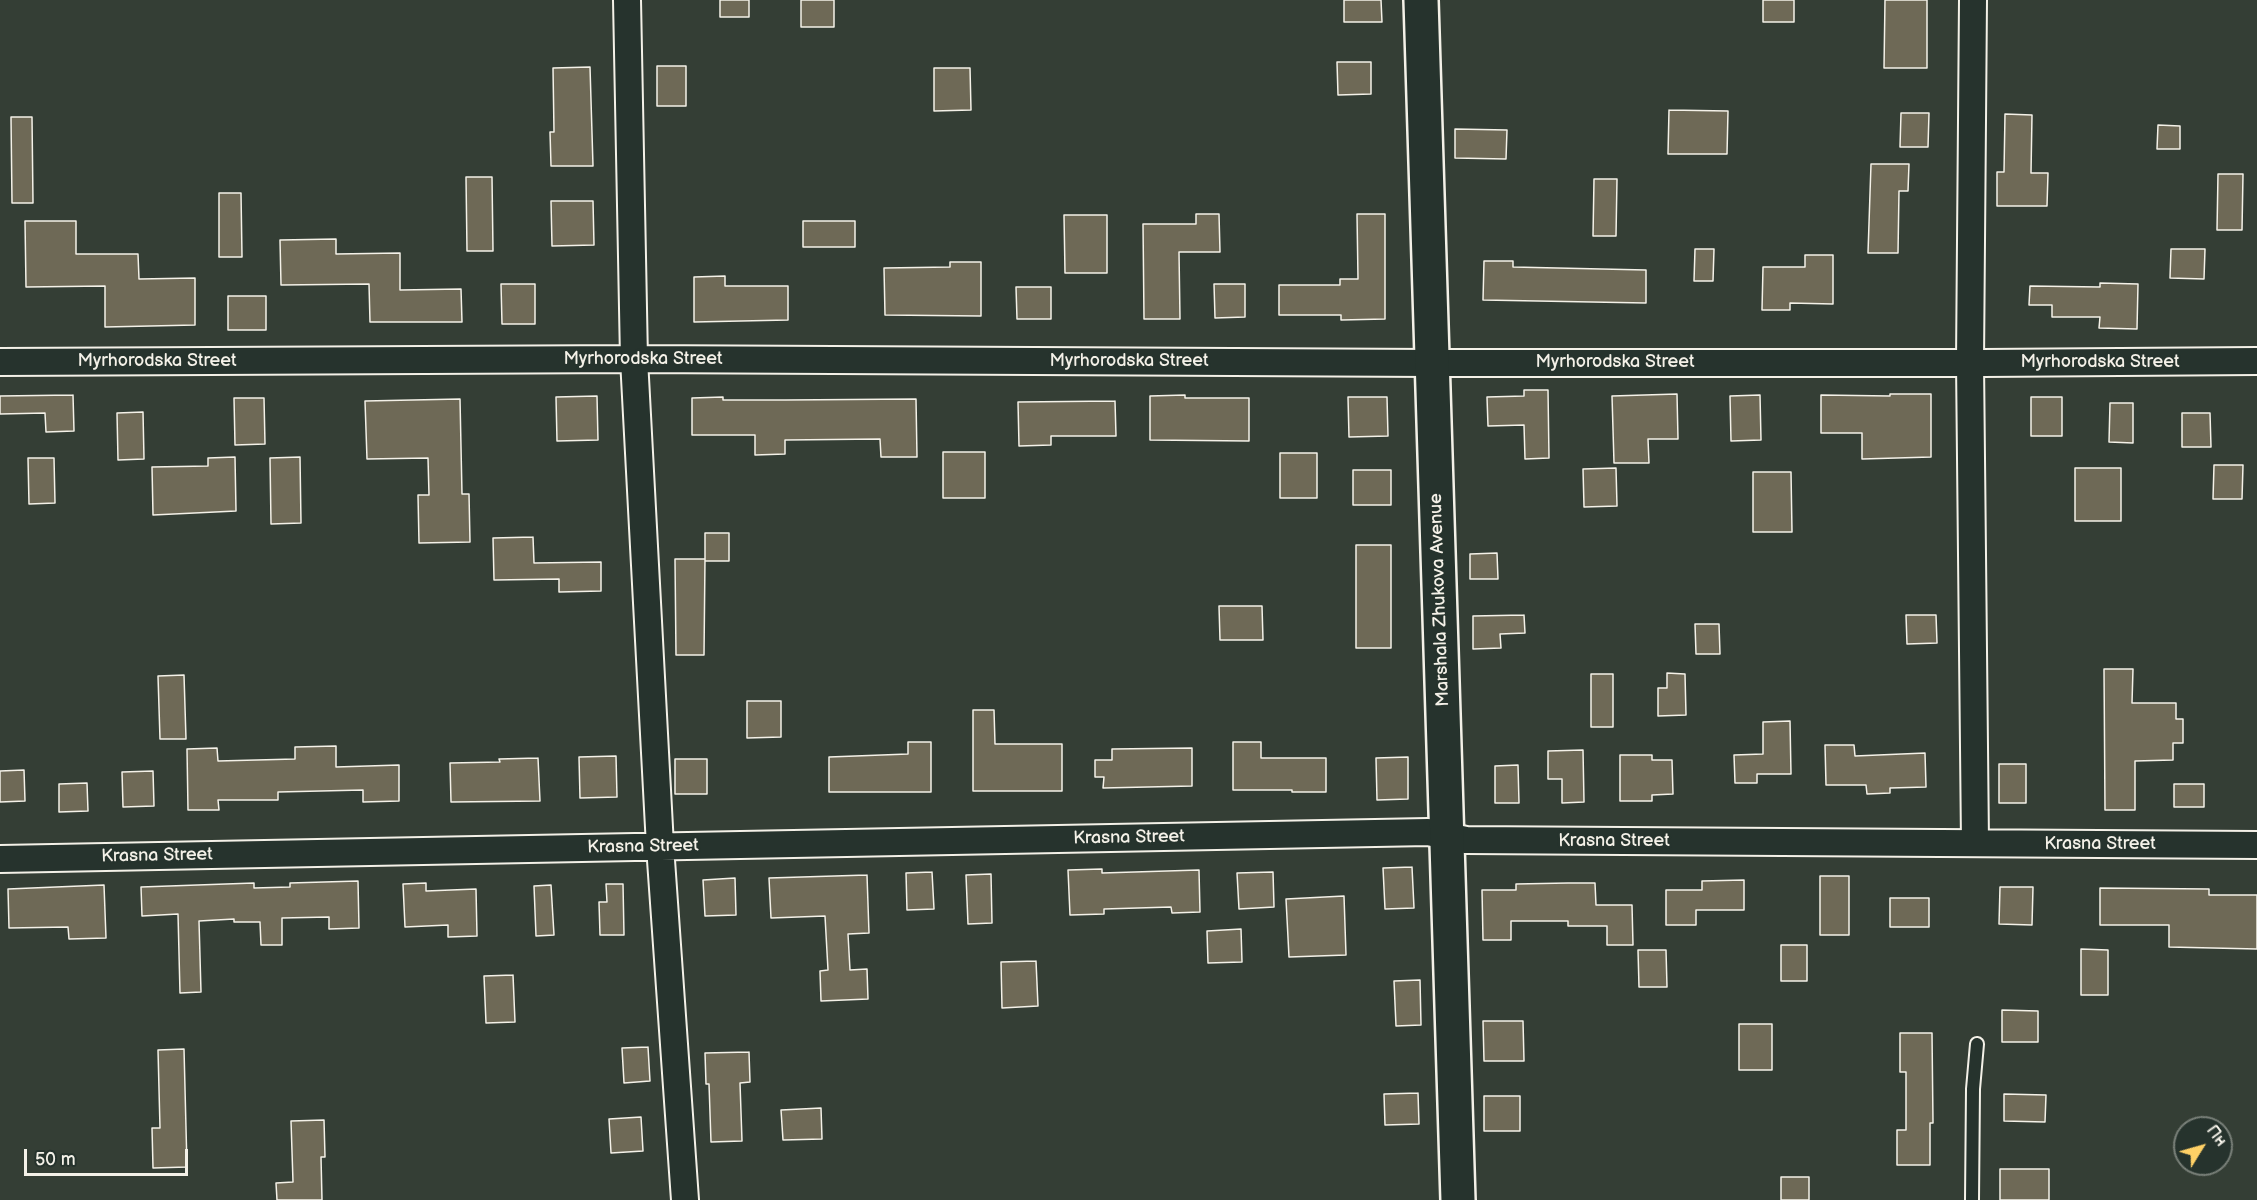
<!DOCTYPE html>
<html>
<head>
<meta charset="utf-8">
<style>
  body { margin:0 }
  #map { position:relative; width:2257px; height:1200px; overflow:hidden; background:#343e35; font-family:"Balsamiq Sans",sans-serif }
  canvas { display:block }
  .north { position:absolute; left:2173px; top:1116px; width:60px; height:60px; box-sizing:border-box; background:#26332d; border:2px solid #787f78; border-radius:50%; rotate:53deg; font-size:16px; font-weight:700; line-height:24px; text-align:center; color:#f4f1e8 }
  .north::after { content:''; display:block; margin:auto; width:21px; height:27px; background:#ffd166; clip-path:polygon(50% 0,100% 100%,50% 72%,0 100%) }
  .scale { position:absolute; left:24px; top:1149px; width:164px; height:27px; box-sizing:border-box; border:3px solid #f4f1e8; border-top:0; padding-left:8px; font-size:18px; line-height:21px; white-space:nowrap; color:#f4f1e8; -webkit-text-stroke:4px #26332d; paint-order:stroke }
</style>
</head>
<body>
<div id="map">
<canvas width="2257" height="1200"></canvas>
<div class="north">Пн</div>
<div class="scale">50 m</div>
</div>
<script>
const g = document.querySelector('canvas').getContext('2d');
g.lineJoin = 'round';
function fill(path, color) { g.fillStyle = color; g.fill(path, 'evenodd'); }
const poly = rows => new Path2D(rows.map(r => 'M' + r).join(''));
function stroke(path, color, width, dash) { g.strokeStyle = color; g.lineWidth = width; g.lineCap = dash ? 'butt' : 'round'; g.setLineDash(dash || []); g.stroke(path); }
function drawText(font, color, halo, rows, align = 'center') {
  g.font = font + ' "Balsamiq Sans",sans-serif'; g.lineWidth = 4.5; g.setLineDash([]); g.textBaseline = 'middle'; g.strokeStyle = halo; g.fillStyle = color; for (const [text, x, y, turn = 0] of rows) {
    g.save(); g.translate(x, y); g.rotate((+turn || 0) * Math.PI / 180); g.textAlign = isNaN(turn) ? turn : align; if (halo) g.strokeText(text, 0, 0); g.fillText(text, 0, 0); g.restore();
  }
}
const building = poly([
  [720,0,749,0,749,17,720,17,720,0],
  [801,0,834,0,834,27,801,27,801,0],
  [1344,0,1381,0,1382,22,1344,22,1344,0],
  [1763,0,1794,0,1794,22,1763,22,1763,0],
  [1885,0,1927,0,1927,68,1884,68,1885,0],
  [1337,62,1371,62,1371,94,1338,95,1337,62],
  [657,66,686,66,686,106,657,106,657,66],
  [590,67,593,166,551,166,550,132,554,132,553,68,590,67],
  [934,68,970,68,971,110,934,111,934,68],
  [1669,110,1728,111,1727,154,1668,154,1669,110],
  [1901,113,1929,113,1928,147,1900,147,1901,113],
  [2005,114,2032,115,2031,173,2048,173,2047,206,1997,206,1997,172,2004,172,2005,114],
  [11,117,32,117,33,203,12,203,11,117],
  [2158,125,2180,126,2180,149,2157,149,2158,125],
  [1455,129,1507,130,1506,159,1455,158,1455,129],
  [1871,164,1909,164,1908,191,1899,191,1898,253,1868,253,1871,164],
  [2218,174,2243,174,2242,230,2217,230,2218,174],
  [466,177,492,177,493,251,467,251,466,177],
  [1594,179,1617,179,1616,236,1593,236,1594,179],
  [219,193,241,193,242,257,219,257,219,193],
  [551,201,593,201,594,245,552,246,551,201],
  [1196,214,1219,214,1220,252,1179,252,1180,319,1144,319,1143,224,1196,224,1196,214],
  [1357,214,1385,214,1385,319,1341,320,1341,315,1279,315,1279,285,1340,285,1340,279,1358,279,1357,214],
  [1064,215,1107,215,1107,273,1065,273,1064,215],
  [25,221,76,221,76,254,138,254,139,279,195,278,195,325,105,327,105,286,26,287,25,221],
  [803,221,855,221,855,247,803,247,803,221],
  [336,239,336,254,400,253,400,290,461,289,462,322,370,322,369,284,281,285,280,240,336,239],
  [1695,249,1714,249,1713,281,1694,281,1695,249],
  [2171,249,2205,249,2204,279,2170,278,2171,249],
  [1805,255,1833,255,1833,304,1790,303,1790,310,1762,310,1763,267,1805,267,1805,255],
  [1484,261,1513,261,1513,267,1646,270,1646,303,1483,300,1484,261],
  [950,262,981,262,981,316,885,315,884,268,950,267,950,262],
  [725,276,725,286,788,286,788,320,694,322,694,277,725,276],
  [2100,283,2138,284,2137,329,2099,328,2100,317,2052,317,2052,305,2029,305,2030,286,2100,287,2100,283],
  [501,284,535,284,535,324,502,324,501,284],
  [1214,284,1245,284,1245,317,1215,318,1214,284],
  [1016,287,1051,287,1051,319,1017,319,1016,287],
  [228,296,266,296,266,330,228,330,228,296],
  [1524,390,1548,390,1549,458,1525,459,1524,425,1488,426,1487,397,1524,396,1524,390],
  [1677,394,1678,439,1648,439,1649,463,1614,463,1612,396,1677,394],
  [1890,394,1931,394,1931,457,1862,459,1862,433,1821,433,1821,395,1890,396,1890,394],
  [73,395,74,431,46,432,45,413,0,414,0,396,73,395],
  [1185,395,1185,398,1249,398,1249,441,1150,440,1150,396,1185,395],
  [1760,395,1761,440,1731,441,1730,396,1760,395],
  [597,396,598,440,557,441,556,397,597,396],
  [723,397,723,400,785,400,916,399,917,457,881,457,880,439,785,440,785,454,755,455,755,435,692,435,692,398,723,397],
  [1348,397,1387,397,1388,436,1349,437,1348,397],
  [2031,397,2062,397,2062,436,2031,436,2031,397],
  [234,398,264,398,265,444,235,445,234,398],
  [460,399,462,494,469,494,470,542,419,543,418,495,429,495,428,458,367,459,365,401,460,399],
  [1115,401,1116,436,1051,436,1051,445,1019,446,1018,402,1115,401],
  [2110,403,2133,403,2133,443,2109,442,2110,403],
  [143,412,144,459,118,460,117,413,143,412],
  [2182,413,2210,413,2211,447,2182,447,2182,413],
  [943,452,985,452,985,498,943,498,943,452],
  [1280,453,1317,453,1317,498,1280,498,1280,453],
  [235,457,236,511,153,515,152,467,208,466,208,458,235,457],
  [300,457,301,523,271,524,270,458,300,457],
  [28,458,54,458,55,503,29,504,28,458],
  [2214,465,2243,465,2242,499,2213,499,2214,465],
  [1616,468,1617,506,1584,507,1583,469,1616,468],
  [2075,468,2121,468,2121,521,2075,521,2075,468],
  [1353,470,1391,470,1391,505,1353,505,1353,470],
  [1753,472,1791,472,1792,532,1753,532,1753,472],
  [705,533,729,533,729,561,705,561,705,533],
  [533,537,534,563,601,562,601,591,559,592,559,579,494,580,493,538,533,537],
  [1356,545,1391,545,1391,648,1356,648,1356,545],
  [1497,553,1498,579,1470,579,1470,554,1497,553],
  [675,559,705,559,704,655,676,655,675,559],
  [1219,606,1262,606,1263,640,1220,640,1219,606],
  [1524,615,1525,633,1500,634,1501,648,1473,649,1473,616,1524,615],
  [1906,615,1936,615,1937,643,1907,644,1906,615],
  [1695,624,1719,624,1720,654,1696,654,1695,624],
  [2104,669,2133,669,2132,703,2176,703,2176,719,2183,719,2183,743,2173,743,2173,760,2135,761,2135,810,2105,810,2104,669],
  [1667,673,1685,674,1686,715,1658,716,1658,688,1667,688,1667,673],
  [1591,674,1613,674,1613,727,1591,727,1591,674],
  [184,675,186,739,160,739,158,676,184,675],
  [747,701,781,701,781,737,747,738,747,701],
  [973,710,994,710,995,744,1062,744,1062,791,973,791,973,710],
  [1790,721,1791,774,1757,774,1757,783,1735,783,1734,755,1763,754,1763,722,1790,721],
  [908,742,931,742,931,792,829,792,829,757,908,754,908,742],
  [1233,742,1261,742,1261,758,1326,758,1326,792,1292,792,1292,790,1233,790,1233,742],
  [1825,745,1854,745,1855,756,1925,753,1926,787,1890,788,1890,793,1867,794,1866,785,1826,785,1825,745],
  [336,746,336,767,399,765,399,801,363,802,363,790,278,792,278,800,218,800,219,810,188,810,187,749,217,748,218,761,295,759,295,747,336,746],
  [1192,748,1192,786,1103,788,1104,777,1095,777,1095,760,1112,760,1112,749,1192,748],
  [1583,750,1584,802,1562,803,1562,779,1548,779,1548,751,1583,750],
  [1620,755,1652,755,1652,760,1672,760,1673,794,1652,795,1652,801,1620,801,1620,755],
  [616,756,617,797,580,798,579,757,616,756],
  [1408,757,1408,799,1377,800,1376,758,1408,757],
  [538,758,540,801,451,802,450,763,500,762,499,759,538,758],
  [675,759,707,759,707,794,675,794,675,759],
  [1999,764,2026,764,2026,803,1999,803,1999,764],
  [1518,765,1519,803,1495,803,1495,766,1518,765],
  [24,770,25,801,0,802,0,771,24,770],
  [153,771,154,806,123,807,122,772,153,771],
  [87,783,88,811,59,812,59,784,87,783],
  [2174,784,2204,784,2204,807,2174,807,2174,784],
  [1412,867,1414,908,1385,909,1383,868,1412,867],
  [1102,869,1102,873,1199,870,1200,912,1172,913,1171,907,1104,909,1104,914,1070,915,1068,870,1102,869],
  [932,872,934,909,907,910,906,873,932,872],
  [1273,872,1274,907,1239,909,1237,873,1273,872],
  [991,874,992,923,968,924,966,875,991,874],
  [867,875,869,933,848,934,850,970,867,969,868,999,821,1001,820,971,828,970,825,916,771,918,769,878,867,875],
  [1820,876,1849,876,1849,935,1820,935,1820,876],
  [735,878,736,915,705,916,703,880,735,878],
  [1744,880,1744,910,1696,910,1696,925,1666,925,1666,890,1702,890,1702,881,1744,880],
  [358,881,359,928,329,929,329,917,282,918,282,945,261,945,260,922,234,922,234,919,199,921,201,992,180,993,178,914,142,916,141,887,254,883,254,888,290,887,290,883,358,881],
  [426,883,426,891,476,889,477,936,448,937,448,925,405,927,403,884,426,883],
  [1568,883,1595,883,1596,905,1632,905,1633,945,1607,945,1607,926,1568,926,1568,921,1511,921,1511,940,1483,940,1482,890,1516,890,1516,884,1568,883],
  [606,884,623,884,624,935,600,935,599,902,607,902,606,884],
  [104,885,106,938,69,939,68,927,9,928,8,889,104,885],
  [551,885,554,935,536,936,534,886,551,885],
  [2000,887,2033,887,2032,925,1999,924,2000,887],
  [2100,888,2209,889,2209,895,2257,895,2257,949,2169,947,2169,925,2100,925,2100,888],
  [1344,896,1346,955,1289,957,1286,899,1344,896],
  [1890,898,1929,898,1929,927,1890,927,1890,898],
  [1241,929,1242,962,1208,963,1207,931,1241,929],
  [1781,945,1807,945,1807,981,1781,981,1781,945],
  [2081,949,2108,950,2108,995,2081,995,2081,949],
  [1638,950,1666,950,1667,987,1639,987,1638,950],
  [1036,961,1038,1006,1002,1008,1001,962,1036,961],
  [513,975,515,1022,486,1023,484,976,513,975],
  [1420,980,1421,1025,1396,1026,1394,981,1420,980],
  [2002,1010,2038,1011,2038,1042,2002,1042,2002,1010],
  [1483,1021,1523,1021,1524,1061,1484,1061,1483,1021],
  [1739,1024,1772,1024,1772,1070,1739,1070,1739,1024],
  [1900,1033,1932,1033,1933,1123,1930,1123,1930,1165,1897,1165,1897,1130,1906,1130,1906,1072,1900,1072,1900,1033],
  [648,1047,650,1081,624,1083,622,1048,648,1047],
  [184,1049,187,1167,153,1168,152,1128,160,1128,158,1050,184,1049],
  [749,1052,750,1082,740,1083,742,1141,711,1142,709,1084,706,1084,705,1053,749,1052],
  [1418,1093,1419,1124,1385,1125,1384,1094,1418,1093],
  [2004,1094,2046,1095,2045,1122,2004,1121,2004,1094],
  [1484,1096,1520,1096,1520,1131,1484,1131,1484,1096],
  [821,1108,822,1139,783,1140,781,1110,821,1108],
  [641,1117,643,1151,611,1153,609,1119,641,1117],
  [324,1120,325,1157,321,1157,322,1200,277,1200,276,1183,293,1182,291,1121,324,1120],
  [2000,1169,2049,1169,2049,1200,2000,1200,2000,1169],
  [1781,1177,1809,1177,1809,1200,1781,1200,1781,1177]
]);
fill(building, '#6e6956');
stroke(building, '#f4f1e8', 1.5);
const lane = poly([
  [1972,1200,1973,1089,1977,1044]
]);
const street = poly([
  [627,0,634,359,660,846,685,1200],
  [1973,0,1970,362,1975,843],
  [0,362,634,359,1433,363,1983,363,2257,361],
  [0,859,1428,832,1466,840,2257,845]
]);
const secondary = poly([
  [1421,0,1458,1200]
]);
stroke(lane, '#f4f1e8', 16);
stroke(street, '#f4f1e8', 30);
stroke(secondary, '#f4f1e8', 38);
stroke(lane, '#26332d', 12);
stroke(street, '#26332d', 26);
stroke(secondary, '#26332d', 33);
drawText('18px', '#f4f1e8', '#26332d', [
  ["Myrhorodska Street",643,359],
  ["Myrhorodska Street",157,361],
  ["Myrhorodska Street",1129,361],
  ["Myrhorodska Street",1615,362],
  ["Myrhorodska Street",2100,362],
  ["Marshala Zhukova Avenue",1440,600,-92],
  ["Krasna Street",1129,838,-1],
  ["Krasna Street",1614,841],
  ["Krasna Street",2100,844],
  ["Krasna Street",643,847,-1],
  ["Krasna Street",157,856,-1]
]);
</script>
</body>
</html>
